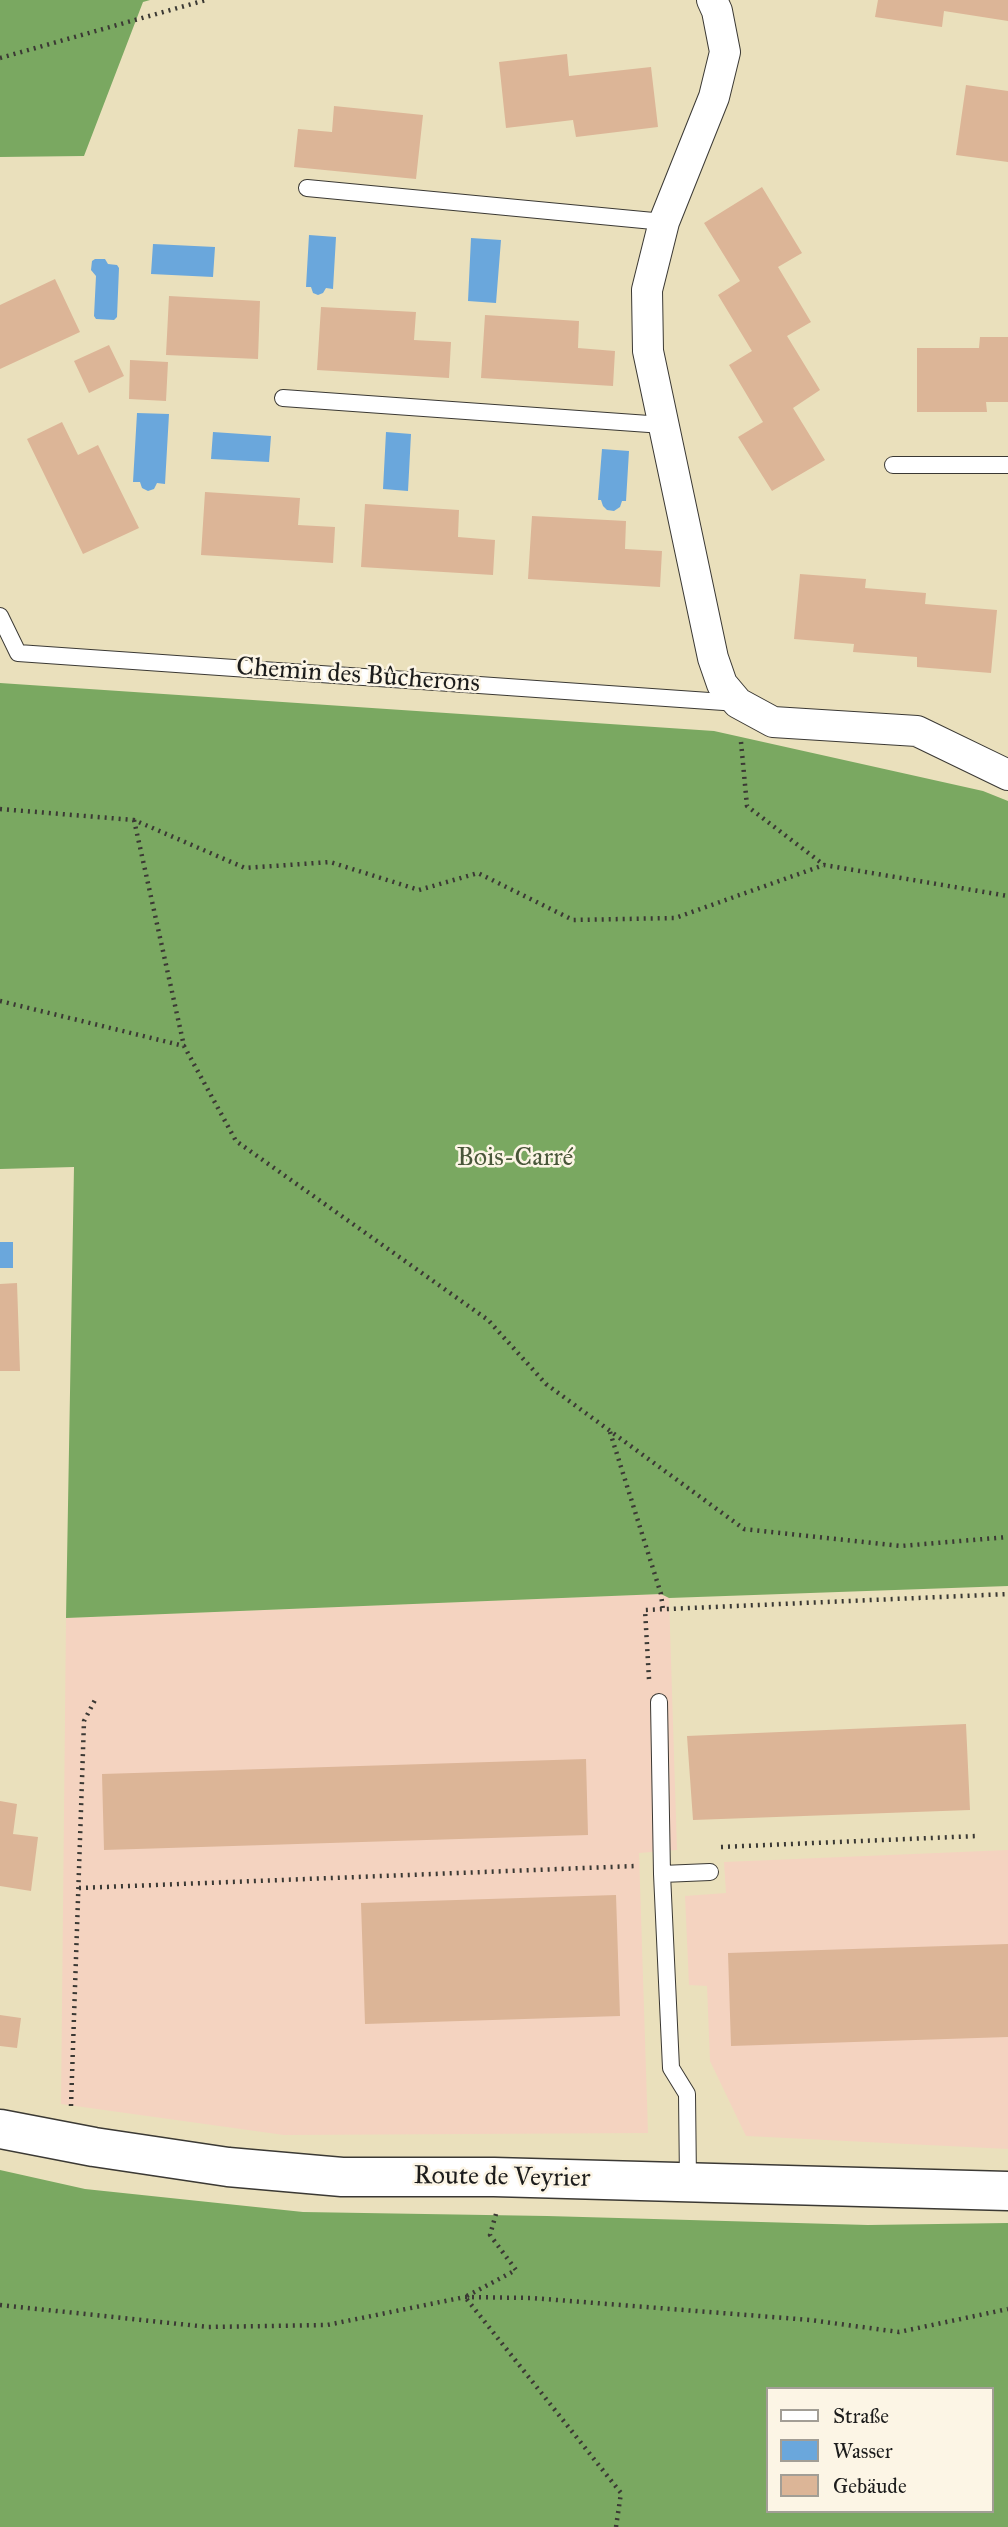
<!DOCTYPE html>
<html>
<head>
<meta charset="utf-8">
<style>
  body { margin:0 }
  #map { position:relative; width:1008px; height:2527px; overflow:hidden; background:#eae0bc; font-family:"IM FELL Great Primer",serif }
  canvas { display:block }
  .legend { position:absolute; left:766px; top:2387px; width:228px; height:126px; box-sizing:border-box; background:#fcf5e5; border:2px solid #a29e95; margin:0; padding:9px 12px; list-style:none; font-size:21px; color:#1c1c1c }
  .legend li { display:flex; align-items:center; gap:14px; height:35px }
  .legend b { width:35px; border:2px solid #a29e95 }
</style>
</head>
<body>
<div id="map">
<canvas width="1008" height="2527"></canvas>
<ul class="legend">
<li><b style="height:9px;background:#fff"></b>Straße</li>
<li><b style="height:19px;background:#6aa7dc"></b>Wasser</li>
<li><b style="height:19px;background:#dcb597"></b>Gebäude</li>
</ul>
</div>
<script>
const g = document.querySelector('canvas').getContext('2d');
g.lineJoin = 'round';
function fill(path, color) { g.fillStyle = color; g.fill(path, 'evenodd'); }
const poly = rows => new Path2D(rows.map(r => 'M' + r).join(''));
function stroke(path, color, width, dash) { g.strokeStyle = color; g.lineWidth = width; g.lineCap = dash ? 'butt' : 'round'; g.setLineDash(dash || []); g.stroke(path); }
function drawText(font, color, halo, rows, align = 'center') {
  g.font = font + ' "IM FELL Great Primer",serif'; g.lineWidth = 5; g.setLineDash([]); g.textBaseline = 'middle'; g.strokeStyle = halo; g.fillStyle = color; for (const [text, x, y, turn = 0] of rows) {
    g.save(); g.translate(x, y); g.rotate((+turn || 0) * Math.PI / 180); g.textAlign = isNaN(turn) ? turn : align; if (halo) g.strokeText(text, 0, 0); g.fillText(text, 0, 0); g.restore();
  }
}
fill(poly([
  [661,1594,669,1598,677,1850,639,1853,648,2133,284,2135,61,2104,66,1618],
  [1008,1850,1008,2149,746,2136,710,2061,707,1986,689,1985,685,1896,726,1893,724,1862]
]), '#f4d3c0');
fill(poly([
  [0,0,150,0,143,2,84,156,0,157],
  [0,683,714,731,983,791,1008,801,1008,1586,669,1598,661,1594,66,1618,74,1167,0,1169],
  [0,2170,85,2189,303,2212,547,2216,868,2225,1008,2223,1008,2527,0,2527],
  [768,2389,992,2389,992,2511,768,2511]
]), '#7aa861');
fill(poly([
  [309,235,336,237,333,289,326,288,323,293,318,295,313,293,311,287,306,287],
  [471,238,501,240,496,303,468,301],
  [153,244,215,247,213,277,151,274],
  [95,259,105,259,108,264,117,265,119,268,117,317,114,320,96,319,94,316,96,276,91,270,92,261],
  [137,413,169,414,165,484,157,483,154,489,148,491,142,488,140,482,133,482],
  [213,432,271,436,269,462,211,459],
  [386,432,411,434,408,491,383,489],
  [602,449,629,451,626,501,622,501,620,507,614,511,607,510,603,506,601,500,598,500],
  [0,1242,13,1242,13,1268,0,1268]
]), '#6aa7dc');
fill(poly([
  [878,0,1008,0,1008,21,944,11,942,27,875,17],
  [567,54,569,76,651,67,658,127,576,137,573,120,506,128,499,62],
  [966,85,1008,91,1008,162,956,155],
  [334,106,423,115,416,179,294,167,298,129,332,132],
  [762,187,802,253,778,267,811,322,787,336,820,390,793,408,825,460,772,491,738,437,763,422,729,365,752,351,718,295,740,281,704,223],
  [55,279,80,332,0,369,0,305],
  [169,296,260,301,258,359,166,355],
  [321,307,416,312,414,340,451,342,449,378,317,370],
  [485,315,579,321,578,348,615,351,613,386,481,378],
  [980,337,1008,337,1008,402,986,402,987,412,917,412,917,348,979,348],
  [109,345,124,376,89,393,74,361],
  [130,360,168,362,166,401,129,399],
  [62,422,78,455,98,445,139,528,83,554,27,439],
  [205,492,300,498,298,525,335,527,333,563,201,555],
  [365,504,459,510,458,537,495,540,493,575,361,567],
  [532,516,626,521,625,549,662,551,660,587,528,579],
  [800,574,866,579,865,588,926,593,925,604,997,610,991,673,917,667,917,657,853,652,854,644,794,639],
  [17,1283,20,1371,0,1371,0,1284],
  [966,1724,970,1810,693,1820,687,1736],
  [586,1759,588,1835,104,1850,102,1774],
  [0,1801,17,1804,13,1834,38,1837,31,1891,0,1886],
  [616,1895,620,2016,365,2024,361,1903],
  [1008,1944,1008,2037,731,2046,728,1953],
  [0,2015,21,2018,17,2048,0,2046]
]), '#dcb597');
const lane = poly([
  [307,188,664,222],
  [283,398,663,425],
  [893,465,1008,465],
  [0,616,18,653,738,703],
  [659,1702,662,1874],
  [688,2181,687,2094,671,2068,662,1874,710,1872]
]);
const street = poly([
  [712,0,717,11,725,52,714,97,664,222,647,290,648,351,713,658,722,684,738,703,773,722,917,731,1008,775]
]);
const secondary = poly([
  [0,2129,94,2147,228,2167,342,2177,494,2177,1008,2191]
]);
stroke(lane, '#3b3934', 18);
stroke(street, '#3b3934', 32);
stroke(secondary, '#3b3934', 41);
stroke(poly([
  [0,58,206,0],
  [741,742,747,806,824,865],
  [0,809,134,820,245,868,330,862,419,890,478,873,573,920,675,918,824,865,1008,896],
  [134,820,184,1046],
  [0,1001,184,1046,236,1141,488,1320,546,1384,744,1529,901,1546,1008,1537],
  [610,1432,661,1594,663,1610],
  [649,1679,645,1610,1008,1594],
  [721,1847,977,1836],
  [79,1888,635,1866],
  [71,2106,84,1721,95,1700],
  [496,2214,490,2235,516,2270,465,2297,621,2493,616,2527],
  [0,2305,208,2327,327,2325,465,2297,532,2298,810,2320,899,2332,1008,2309]
]), '#3b3934', 4.5, [2, 5]);
stroke(lane, '#fff', 16);
stroke(street, '#fff', 30);
stroke(secondary, '#fff', 38);
drawText('26px', '#1c1c1c', '#fcf5e5', [
  ["Chemin des Bûcherons",358,676,4],
  ["Route de Veyrier",502,2178,1]
]);
drawText('26px', '#485639', '#fcf5e5', [
  ["Bois-Carré",515,1159]
]);
</script>
</body>
</html>
